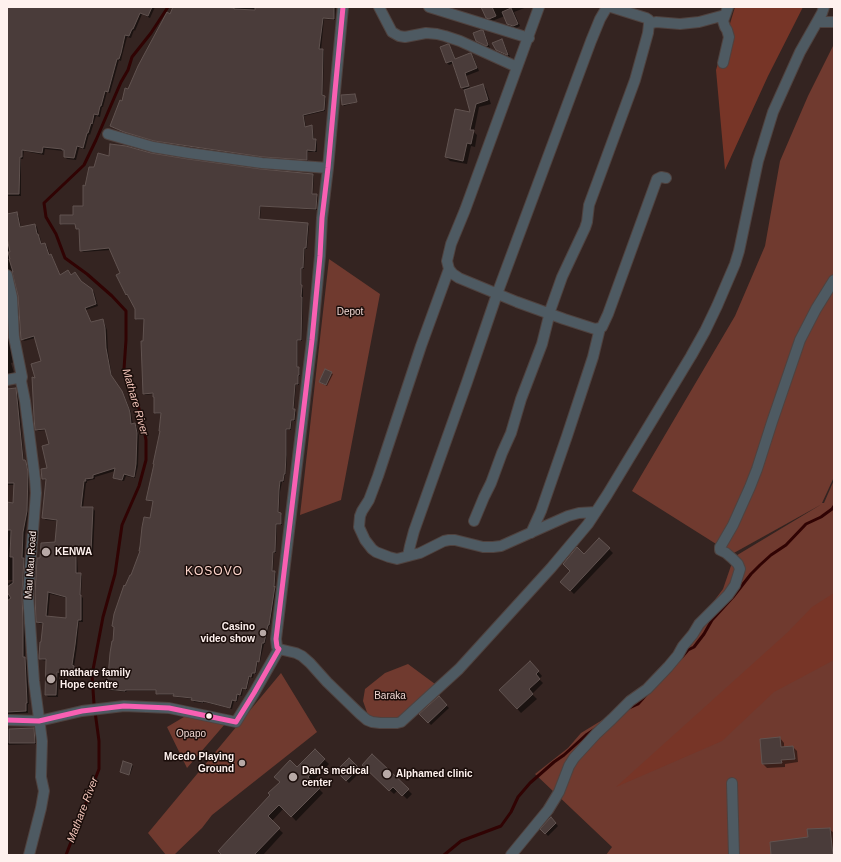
<!DOCTYPE html>
<html>
<head>
<meta charset="utf-8">
<style>
  body { margin:0 }
  #map { position:relative; width:841px; height:862px; overflow:hidden; background:#342421; font-family:Arial,sans-serif }
  canvas { display:block }
  .frame { position:absolute; inset:0; border:8px solid #fef1ee; pointer-events:none }
</style>
</head>
<body>
<div id="map">
<canvas width="841" height="862"></canvas>
<div class="frame"></div>
</div>
<script>
const g = document.querySelector('canvas').getContext('2d');
g.lineJoin = 'round';
function fill(path, color) { g.fillStyle = color; g.fill(path, 'evenodd'); }
const poly = rows => new Path2D(rows.map(r => 'M' + r).join(''));
function stroke(path, color, width, dash) { g.strokeStyle = color; g.lineWidth = width; g.lineCap = dash ? 'butt' : 'round'; g.setLineDash(dash || []); g.stroke(path); }
function drawText(font, color, halo, rows, align = 'center') {
  g.font = font + ' Arial,sans-serif'; g.lineWidth = 3; g.setLineDash([]); g.textBaseline = 'middle'; g.strokeStyle = halo; g.fillStyle = color; for (const [text, x, y, turn = 0] of rows) {
    g.save(); g.translate(x, y); g.rotate((+turn || 0) * Math.PI / 180); g.textAlign = isNaN(turn) ? turn : align; if (halo) g.strokeText(text, 0, 0); g.fillText(text, 0, 0); g.restore();
  }
}
fill(poly([
  [834,44,834,477,822,503,824,503,834,480,834,855,606,855,612,847,535,774,568,748,581,733,635,700,659,674,723,589,734,557,822,504,732,554,632,491,735,316,765,246,780,161,808,96],
  [329,259,380,294,341,500,300,515],
  [408,664,435,684,399,718,369,718,363,701,365,689,385,673],
  [281,673,317,732,212,815,202,828,174,855,166,855,148,833],
  [189,714,225,724,187,768,167,727]
]), '#703a2f');
fill(poly([
  [735,7,803,7,768,76,725,170,716,70],
  [834,593,834,660,774,692,722,741,616,787,788,632,812,607]
]), '#773527');
fill(poly([
  [7,7,155,7,150,18,142,14,135,31,134,30,131,38,127,37,122,56,121,61,119,60,110,93,107,92,103,107,102,107,100,117,96,116,90,135,89,134,85,149,79,148,76,160,67,159,65,157,64,151,45,149,44,155,24,151,23,159,21,159,21,196,7,196],
  [174,7,335,7,336,8,335,20,324,19,321,50,323,50,324,51,323,96,326,98,325,111,304,116,306,127,312,126,313,128,314,140,316,140,317,141,317,152,308,152,308,161,265,158,157,142,127,133,112,127,122,102,129,90],
  [482,7,527,7,514,12,520,26,516,28,511,27,508,24,505,16,492,21,489,20,486,17],
  [482,31,485,34,490,48,480,44,477,41],
  [502,40,504,43,510,57,499,52,496,49],
  [449,45,451,48,456,60,470,54,473,56,479,71,466,76,470,89,483,85,486,89,491,104,479,107,474,132,477,135,475,147,471,146,467,164,450,161,446,157,472,114,465,90,462,88,454,63,449,65,447,63],
  [355,95,357,102,344,106,343,105],
  [151,154,188,160,312,175,314,176,313,195,316,195,318,197,317,210,261,206,260,220,307,224,309,226,307,249,305,249,304,269,302,269,302,287,303,288,303,300,302,341,298,341,298,368,300,369,300,376,299,376,299,385,296,385,294,410,296,412,295,421,292,421,291,430,287,430,287,457,286,475,285,474,284,482,282,482,280,492,279,514,282,515,282,525,277,525,276,553,274,553,273,572,276,573,275,588,276,589,270,626,269,626,265,644,264,644,260,662,258,662,256,674,254,673,253,678,250,677,247,690,243,689,242,696,239,695,237,702,234,701,232,709,204,702,204,703,194,702,193,700,193,699,176,697,174,695,159,695,157,694,157,691,127,691,126,692,109,690,108,689,114,643,114,628,113,626,125,587,132,577,151,520,153,502,149,501,147,500,161,431,162,414,156,414,155,412,155,397,154,394,145,395,144,393,144,342,145,320,137,320,136,318,136,309,129,295,128,296,126,295,121,274,111,250,83,252,81,250,80,230,78,230,77,228,76,225,63,225,61,224,74,216,84,207,86,187,94,168,110,158],
  [17,214,19,216,21,228,35,225,37,227,39,236,40,237,42,245,45,244,47,246,50,255,53,258,60,276,71,276,94,292,98,306,86,310,92,323,102,320,104,322,107,330,108,351,112,378,124,395,131,412,133,425,135,424,137,427,139,436,138,466,135,478,126,476,124,481,116,479,114,477,115,471,95,477,95,479,87,481,87,483,86,483,83,508,93,508,95,511,93,554,77,554,78,574,80,574,82,576,81,596,83,598,83,622,79,622,77,647,74,667,76,669,75,676,59,674,58,697,48,697,46,695,47,661,42,660,40,658,44,624,40,624,37,622,41,559,56,543,58,521,46,520,43,518,47,481,46,481,43,479,48,469,50,445,46,430,38,431,36,429,36,379,42,361,35,338,24,341,22,339,19,296,13,271,8,270,7,271,7,215],
  [50,594,67,598,67,619,48,617],
  [7,300,9,340,14,362,11,363,14,373,7,375],
  [325,370,333,374,327,386,321,383],
  [15,389,18,392,24,461,28,465,29,475,28,514,25,535,24,559,26,561,25,658,27,660,29,704,28,704,28,713,7,714,7,584,14,580,7,580,7,503,14,504,15,485,7,485,7,390],
  [599,539,613,553,574,594,562,582],
  [530,662,542,676,539,679,543,683,532,694,537,699,521,713,500,690],
  [439,698,449,708,431,725,421,714],
  [7,729,33,729,36,732,37,744,7,745],
  [780,738,784,743,784,748,793,747,797,751,798,762,785,764,785,767,767,768,763,764],
  [315,751,329,764,312,782,323,793,296,821,284,808,271,822,283,833,263,855,223,855,298,768],
  [372,755,412,794,407,799,398,790,394,794,363,765],
  [349,759,361,771,349,783,337,771],
  [124,762,133,766,130,775,121,772],
  [551,818,558,826,548,836,542,829],
  [829,829,834,833,834,855,772,855,809,838]
]), '#0007');
stroke(poly([
  [682,657,688,650,694,647,704,634,712,620,733,597,751,574,760,565,771,555,786,545,806,524,821,517,832,509,834,506],
  [627,709,638,704,646,695],
  [66,855,99,769,99,741,94,704,92,675,103,617,115,574,122,525,139,486,146,460,146,440,141,415,132,387,124,369,126,340,126,311,112,296,87,274,65,258,56,234,46,217,44,203,84,165,96,140,121,82,128,70,132,57,151,33,168,7],
  [444,855,461,841,501,826,511,812,518,797,530,783,554,762,564,755,586,735,595,729]
]), '#300303', 3);
const building = poly([
  [7,7,152,7,148,16,140,13,133,29,132,29,129,36,125,35,121,53,119,59,117,59,108,92,105,91,101,106,100,106,98,115,94,114,92,124,91,123,88,133,87,133,83,148,77,146,74,158,64,157,64,150,62,150,62,149,43,147,42,153,22,150,22,157,20,157,19,194,7,194,7,7],
  [173,7,224,7,234,8,234,9,255,10,255,7,334,7,334,19,323,18,319,49,323,49,322,95,325,96,324,110,303,115,305,127,312,125,313,139,316,139,315,151,307,150,307,160,263,157,154,141,124,132,110,126,120,100,122,101,125,88,128,89,138,66,167,12,170,14,173,7],
  [481,7,492,7,496,16,489,19,486,18,481,7],
  [511,8,518,24,513,26,507,24,502,12,511,8],
  [481,30,483,30,488,45,486,46,476,41,473,33,481,30],
  [502,39,508,55,507,55,496,50,492,43,502,39],
  [448,44,449,44,455,59,470,53,471,53,477,68,465,73,469,86,461,88,452,61,446,63,440,47,448,44],
  [483,84,488,100,476,104,470,130,474,130,471,144,467,143,463,161,445,157,455,109,470,112,464,90,483,84],
  [355,94,357,102,342,105,341,95,355,94],
  [110,144,126,146,151,153,188,159,261,169,313,174,312,194,317,194,316,209,260,206,259,219,308,223,306,248,304,248,303,268,301,268,301,285,302,285,301,297,302,297,301,340,297,340,297,367,299,367,299,375,298,375,298,384,295,384,293,409,295,409,294,420,291,420,290,429,286,429,286,455,285,474,284,474,283,481,280,481,279,490,278,512,281,513,281,524,276,524,275,552,273,552,272,571,275,571,274,587,275,586,269,625,268,625,264,643,262,643,259,662,257,661,255,673,252,673,251,677,249,676,246,689,242,688,240,695,237,694,236,701,232,700,230,708,203,701,203,702,191,700,192,698,173,696,174,694,156,694,156,690,125,690,125,691,107,689,110,653,112,641,113,641,114,627,112,626,114,614,124,585,125,586,130,575,131,575,140,551,139,551,140,546,142,527,144,517,150,518,153,501,146,500,154,464,153,464,160,431,159,431,161,413,154,413,154,397,153,397,153,393,143,394,141,341,143,341,144,319,135,319,135,309,127,294,126,295,116,275,120,273,109,248,80,251,79,229,76,229,75,224,60,224,60,215,73,215,73,206,83,206,83,185,85,186,89,167,94,167,98,153,109,156,110,144],
  [17,212,20,227,35,224,37,234,38,234,41,244,45,243,49,255,51,254,60,275,68,270,71,275,75,272,81,281,92,289,96,304,85,308,91,322,103,319,105,328,106,348,111,375,122,391,129,409,130,413,131,424,135,423,137,433,136,464,134,477,124,474,122,480,113,478,115,468,93,475,93,478,85,479,86,481,84,481,81,507,93,507,91,552,76,552,76,573,81,573,80,595,81,595,81,620,78,620,75,645,72,665,74,666,73,674,57,672,56,695,45,695,46,659,39,659,39,656,40,642,41,642,43,623,36,622,35,594,37,558,40,558,41,543,55,542,57,520,42,518,46,479,42,479,41,469,47,468,42,446,49,444,45,429,35,430,34,417,32,377,35,378,31,364,41,361,34,336,21,340,18,296,12,272,13,272,9,259,10,259,8,252,10,252,7,238,7,214,17,212],
  [48,592,66,597,66,618,46,616,48,592],
  [325,369,332,372,326,385,319,382,325,369],
  [16,388,23,460,25,460,26,462,28,472,27,511,23,532,22,558,24,558,22,594,23,622,23,657,25,657,27,703,26,703,26,711,7,712,7,601,11,598,7,592,7,587,13,583,13,557,10,557,11,530,7,530,7,502,13,503,14,483,7,483,7,389,16,388],
  [599,538,610,548,570,591,560,582,570,571,563,564,577,547,584,554,599,538],
  [530,661,539,671,536,674,540,679,529,689,533,694,517,709,499,690,530,661],
  [439,696,447,705,428,723,419,714,439,696],
  [34,728,35,743,9,743,9,729,34,728],
  [780,737,781,747,793,746,795,759,781,760,782,763,762,764,760,739,780,737],
  [315,749,325,759,308,777,320,788,291,817,279,805,268,816,280,828,254,855,222,855,218,851,270,795,268,793,280,782,274,777,290,760,297,767,315,749],
  [372,754,409,789,402,796,393,787,389,791,362,765,372,754],
  [349,758,359,768,346,781,336,771,349,758],
  [123,761,132,764,129,775,120,772,123,761],
  [551,817,556,823,545,834,540,829,551,817],
  [830,828,833,855,771,855,770,842,808,837,807,829,830,828]
]);
fill(building, '#4a3c3a');
stroke(building, '#615350', 1);
const minor = poly([
  [379,7,392,32,399,36,405,37,426,33,437,34,445,36,460,41,517,67],
  [429,7,529,38],
  [539,7,484,158,465,210,451,244,447,261,449,269,453,274,459,278,517,302,564,319,595,329,600,328,602,327,608,314,657,179,661,177,666,178],
  [817,22,822,13,824,7],
  [649,24,656,22,680,24,699,22,725,15],
  [723,63,729,37,727,30,725,27,723,21,728,7],
  [108,134,153,147,189,153,262,163,328,168],
  [449,269,421,346,378,476,369,500,362,511,360,516,359,527,365,540,372,549,376,552,389,557,397,559,420,553,444,541,449,540,455,540,483,547,493,547,501,546,568,516,579,513,596,512],
  [7,275,12,297,14,337,22,377,21,381,25,401,35,479,36,493,28,594,34,681,42,741,41,777,44,791,41,808,29,855],
  [7,380,22,377],
  [474,521,484,497,491,483,502,453,511,433,521,399,542,344,551,308,562,277,585,228,587,222,589,205,635,80,648,33,649,24,649,20,646,18,611,7],
  [531,533,541,511,567,436,593,357,600,328],
  [408,556,410,546,414,531,467,382,497,294,591,41,600,19,607,7],
  [279,649,296,653,302,656,310,663,327,682,360,714,367,720,372,722,380,723,397,723,401,722,459,669,551,568,588,524,607,495,691,356,705,331,717,306,735,264,739,251,758,161,773,112,800,52,817,22,834,22],
  [7,720,39,721,82,711,124,706,169,708,236,722,254,693,279,649,277,647,276,639,312,340,320,256,322,218,328,168,335,91,343,7],
  [732,783,734,855],
  [511,855,548,810,559,792,569,766,574,758,596,734,612,719,630,701,647,689,668,667,678,655,683,646,693,634,699,624,728,595,735,585,740,569,738,564,733,559,726,553,720,550,720,547,722,544,733,525,750,487,757,469,772,422,800,340,816,309,834,280]
]);
stroke(minor, '#4f423f', 12);
stroke(minor, '#4e5a62', 10);
stroke(poly([
  [7,720,39,721,82,711,124,706,169,708,236,722,254,693,279,649,277,647,276,639,312,340,320,256,322,218,328,168,335,91,343,7]
]), '#f860b3', 5);
for (const [x, y, r, color] of [
  [46,552,5,"#b7a9a6"],
  [263,633,4,"#b7a9a6"],
  [51,679,5,"#b7a9a6"],
  [209,716,3.5,"#fef1ee"],
  [242,763,4,"#b7a9a6"],
  [387,774,5,"#b7a9a6"],
  [293,777,5,"#b7a9a6"]
]) { const dot = new Path2D(); dot.arc(x, y, r, 0, 2 * Math.PI); g.fillStyle = color; g.fill(dot); stroke(dot, '#1a0d0a', 1.5); }
drawText('10px', '#efd7d2', '#1a0d0a', [
  ["Depot",350,312],
  ["Baraka",390,696],
  ["Opapo",191,734]
]);
drawText('bold 10px', '#fef1ee', '#1a0d0a', [
  ["KENWA",55,552],
  ["Casino",255,627,"right"],
  ["video show",255,639,"right"],
  ["mathare family",60,673],
  ["Hope centre",60,685],
  ["Mcedo Playing",234,757,"right"],
  ["Ground",234,769,"right"],
  ["Dan's medical",302,771],
  ["center",302,783],
  ["Alphamed clinic",396,774]
], 'left');
drawText('10px', '#fef1ee', '#1a0d0a', [
  ["Mau Mau Road",31,565,-86]
]);
drawText('italic 11px', '#f2c4b9', '#1a0d0a', [
  ["Mathare River",135,402,74],
  ["Mathare River",83,810,-69]
]);
g.letterSpacing = '1px';
drawText('12px', '#fed6cc', '#1a0d0a', [
  ["KOSOVO",214,572]
]);
g.letterSpacing = '0px';
</script>
</body>
</html>
